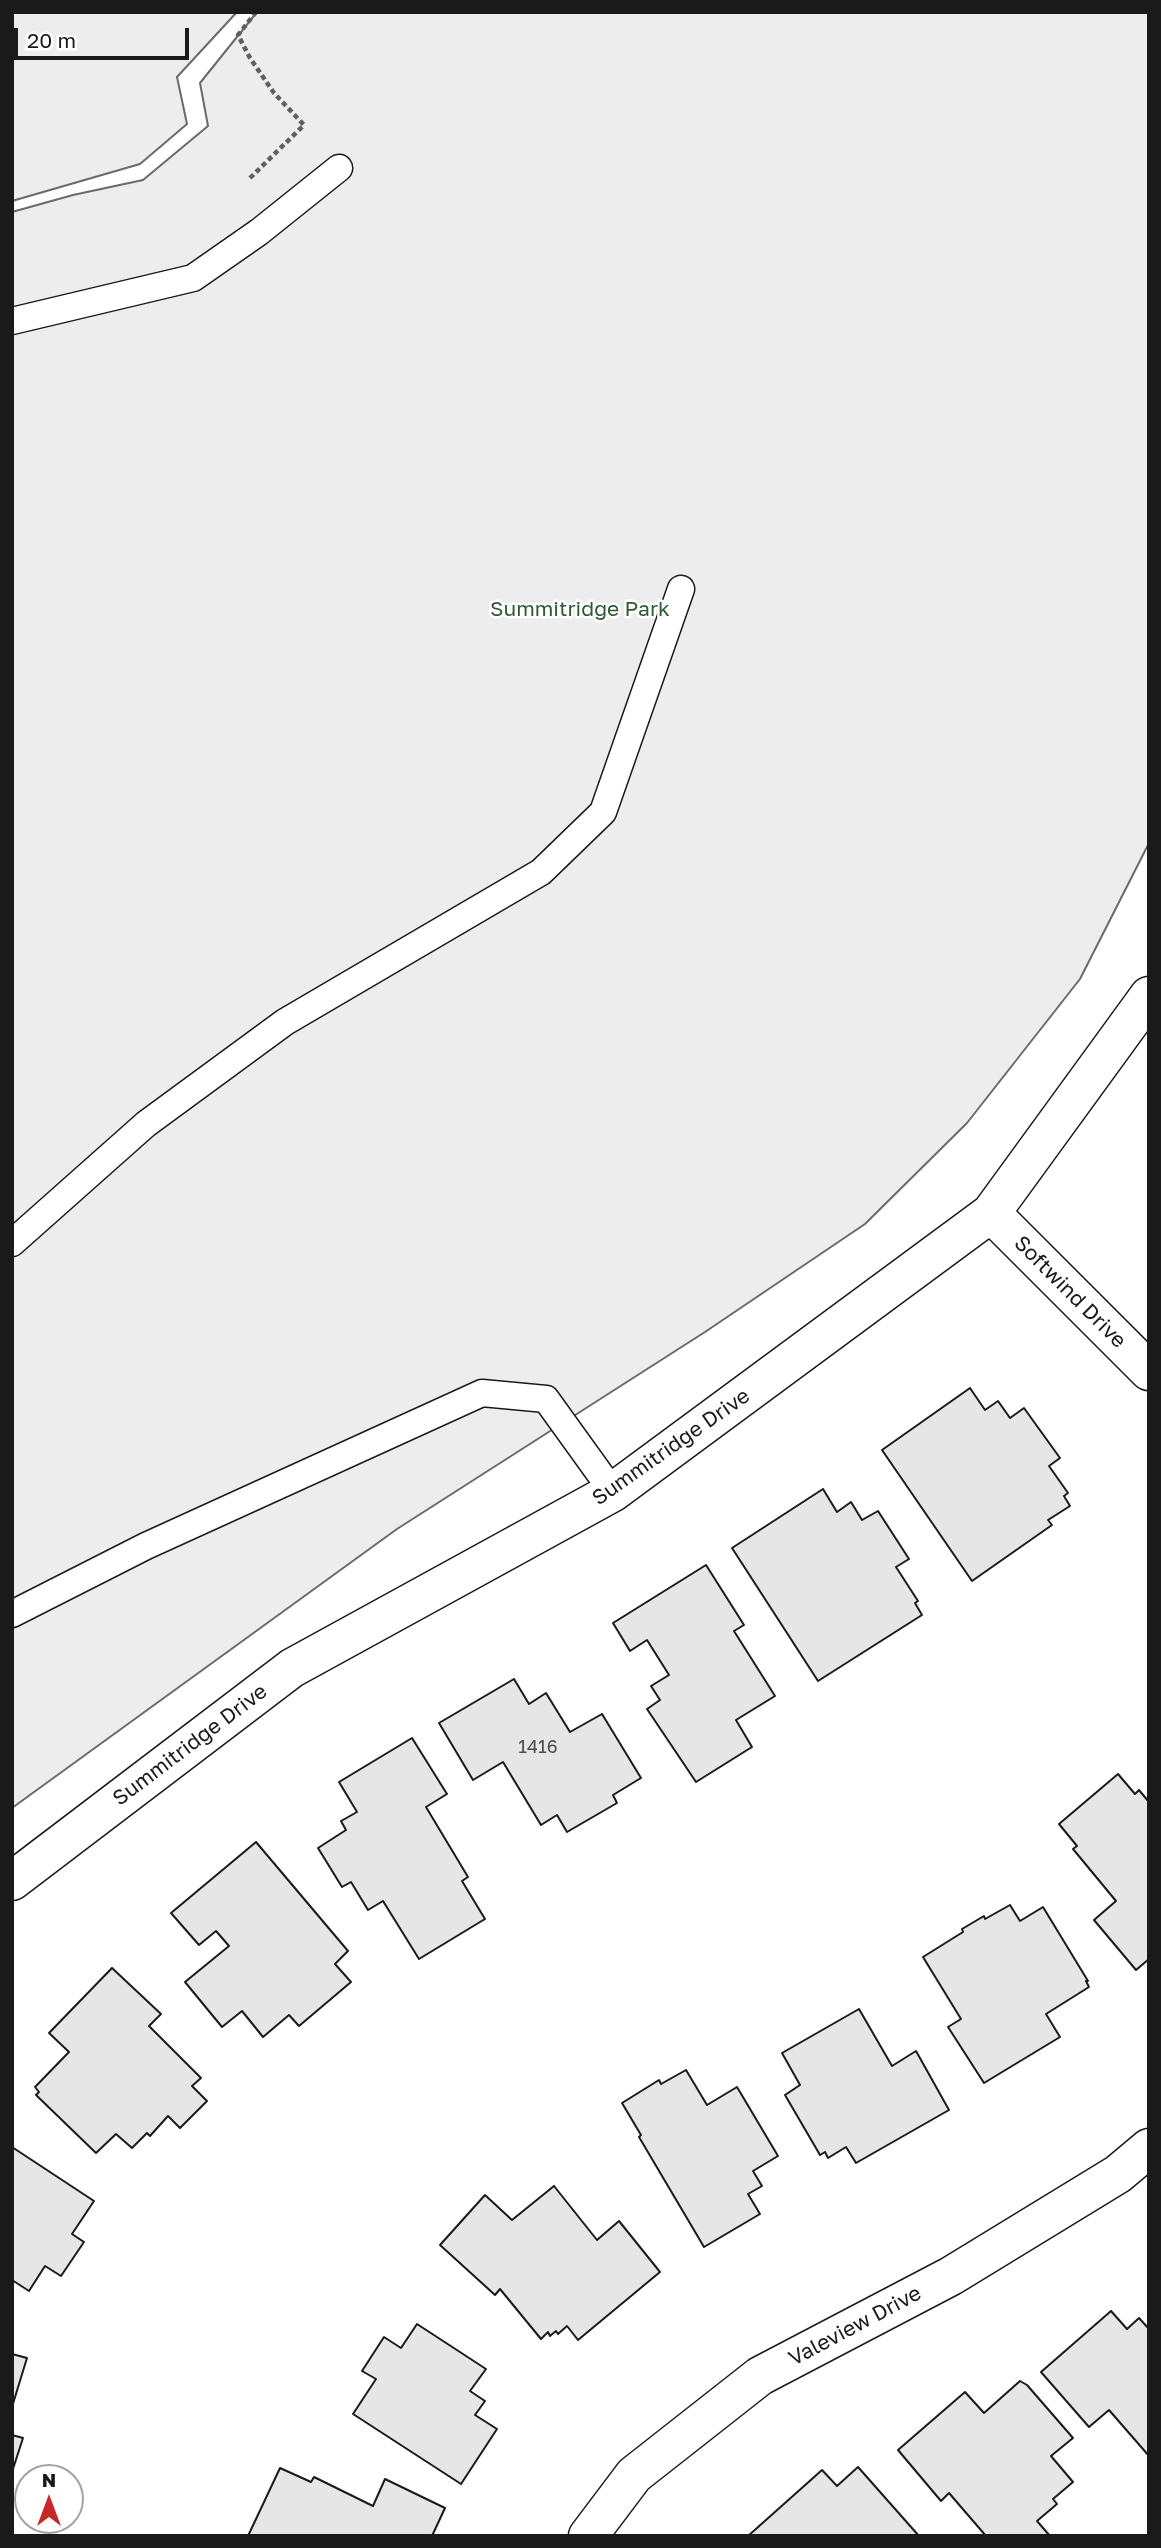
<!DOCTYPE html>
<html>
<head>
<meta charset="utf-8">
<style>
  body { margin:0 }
  #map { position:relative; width:1161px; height:2548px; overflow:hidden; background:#fff; font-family:"Golos Text",sans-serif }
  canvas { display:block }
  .frame { position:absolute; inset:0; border:14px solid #1a1a1a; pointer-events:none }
  .north { position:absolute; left:14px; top:2464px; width:70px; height:70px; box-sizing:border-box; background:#fff; border:2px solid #a3a3a3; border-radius:50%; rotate:0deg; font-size:19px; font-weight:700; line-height:28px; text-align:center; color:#1a1a1a }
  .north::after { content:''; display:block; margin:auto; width:24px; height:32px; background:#c62828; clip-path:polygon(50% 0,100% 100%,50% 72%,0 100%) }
  .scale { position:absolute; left:14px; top:28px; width:175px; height:32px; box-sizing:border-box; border:4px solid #1a1a1a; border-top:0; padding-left:9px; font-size:21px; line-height:24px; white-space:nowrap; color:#1a1a1a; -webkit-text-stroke:5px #fff; paint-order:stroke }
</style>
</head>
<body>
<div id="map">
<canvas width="1161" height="2548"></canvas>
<div class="frame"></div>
<div class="north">N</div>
<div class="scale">20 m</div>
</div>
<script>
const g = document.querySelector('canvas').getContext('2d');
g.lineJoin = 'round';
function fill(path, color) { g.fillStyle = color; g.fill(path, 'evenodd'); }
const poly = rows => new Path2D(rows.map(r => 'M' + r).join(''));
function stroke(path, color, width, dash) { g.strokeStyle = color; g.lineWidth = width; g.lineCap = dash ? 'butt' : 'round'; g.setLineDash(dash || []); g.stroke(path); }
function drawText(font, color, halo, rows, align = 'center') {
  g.font = font + ' "Golos Text",sans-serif'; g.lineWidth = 5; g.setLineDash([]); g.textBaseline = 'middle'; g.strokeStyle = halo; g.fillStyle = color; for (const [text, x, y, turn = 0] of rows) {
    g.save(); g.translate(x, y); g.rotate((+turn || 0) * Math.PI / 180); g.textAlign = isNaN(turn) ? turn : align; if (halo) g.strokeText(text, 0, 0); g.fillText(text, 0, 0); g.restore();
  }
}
const built = poly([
  [12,12,237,12,177,77,187,124,140,164,12,201,12,12],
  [257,12,1149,12,1149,843,1080,979,967,1123,865,1224,705,1332,397,1529,12,1808,12,212,73,195,143,180,208,126,200,83,257,12]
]);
fill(built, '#ededed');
stroke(built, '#6a6a6a', 2);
const building = poly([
  [970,1388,985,1410,998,1401,1010,1418,1024,1408,1060,1458,1049,1466,1068,1493,1064,1496,1070,1506,1048,1520,1052,1525,972,1581,882,1450,970,1388],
  [823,1489,837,1512,851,1502,862,1520,878,1511,909,1559,896,1567,918,1601,915,1603,922,1615,818,1681,732,1548,823,1489],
  [706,1565,744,1625,734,1631,775,1696,736,1720,752,1747,696,1782,647,1709,660,1700,651,1686,669,1675,647,1640,630,1651,613,1623,706,1565],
  [514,1679,529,1704,546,1693,570,1732,602,1714,641,1778,613,1795,617,1803,567,1832,557,1815,541,1825,503,1762,473,1780,439,1723,514,1679],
  [412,1738,447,1794,426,1807,468,1877,462,1881,485,1919,419,1959,383,1901,368,1910,351,1882,342,1887,318,1848,346,1830,341,1821,357,1812,339,1782,412,1738],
  [1118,1774,1135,1794,1139,1790,1149,1802,1149,1959,1136,1970,1094,1920,1116,1901,1073,1849,1077,1846,1059,1824,1118,1774],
  [256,1842,348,1951,335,1964,351,1982,299,2026,289,2015,263,2037,242,2011,222,2027,185,1982,229,1946,216,1931,199,1945,171,1913,256,1842],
  [1010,1905,1020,1921,1043,1907,1088,1981,1086,1981,1089,1987,1046,2014,1060,2037,984,2083,948,2027,961,2019,923,1957,963,1932,962,1929,984,1916,985,1919,1010,1905],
  [112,1968,161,2014,149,2026,201,2078,192,2086,207,2101,180,2128,168,2116,150,2136,147,2133,132,2148,116,2134,96,2153,36,2095,39,2092,35,2087,69,2052,49,2033,112,1968],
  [859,2009,892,2066,916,2051,949,2110,856,2163,846,2147,828,2158,825,2152,820,2155,785,2095,800,2085,782,2053,859,2009],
  [686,2070,707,2105,737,2087,778,2156,753,2171,762,2186,748,2194,760,2214,704,2247,639,2137,641,2135,622,2103,659,2080,661,2084,686,2070],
  [12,2147,94,2201,72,2234,84,2242,61,2276,45,2266,29,2291,12,2280,12,2147],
  [554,2186,597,2240,619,2221,660,2272,578,2340,567,2326,558,2334,556,2331,550,2336,548,2332,541,2339,500,2289,495,2295,440,2245,485,2195,512,2220,554,2186],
  [1111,2311,1127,2329,1139,2318,1149,2329,1149,2456,1109,2410,1089,2427,1041,2372,1111,2311],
  [417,2324,486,2369,470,2391,485,2401,475,2415,497,2429,461,2484,353,2414,376,2379,362,2371,384,2337,401,2348,417,2324],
  [12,2354,27,2358,12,2407,12,2354],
  [1020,2381,1027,2385,1073,2438,1051,2456,1073,2482,1053,2499,1057,2504,1037,2521,1050,2536,986,2536,949,2493,941,2501,898,2450,965,2392,984,2413,1020,2381],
  [12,2435,23,2438,12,2472,12,2435],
  [858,2467,919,2536,748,2536,822,2470,837,2486,858,2467],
  [280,2468,311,2482,314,2477,373,2506,385,2479,445,2508,432,2536,248,2536,280,2468]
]);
fill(building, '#e6e6e6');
stroke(building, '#1a1a1a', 2);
const service = poly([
  [12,321,193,278,259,232,339,168],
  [12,1243,146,1124,285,1022,541,872,603,812,681,589],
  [12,1614,146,1546,482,1393,546,1399,613,1492]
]);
const minor = poly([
  [991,1213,1149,1371],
  [12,1881,292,1668,613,1492,991,1213,1149,996],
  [588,2536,634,2475,760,2376,951,2276,1118,2174,1149,2148]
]);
stroke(service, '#1a1a1a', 29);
stroke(minor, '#1a1a1a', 41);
stroke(poly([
  [250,178,304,125,274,93,250,58,238,35,256,12]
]), '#5f5f5f', 4.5, [5, 3.5]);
stroke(service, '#fff', 26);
stroke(minor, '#fff', 38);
drawText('18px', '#4d4d4d', null, [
  ["1416",538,1747]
]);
drawText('21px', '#2b5a34', '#fff', [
  ["Summitridge Park",580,609]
]);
drawText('21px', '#1a1a1a', '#fff', [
  ["Softwind Drive",1070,1292,45],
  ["Summitridge Drive",671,1447,-35],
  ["Summitridge Drive",190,1745,-37],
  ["Valeview Drive",855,2326,-28]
]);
</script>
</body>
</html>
